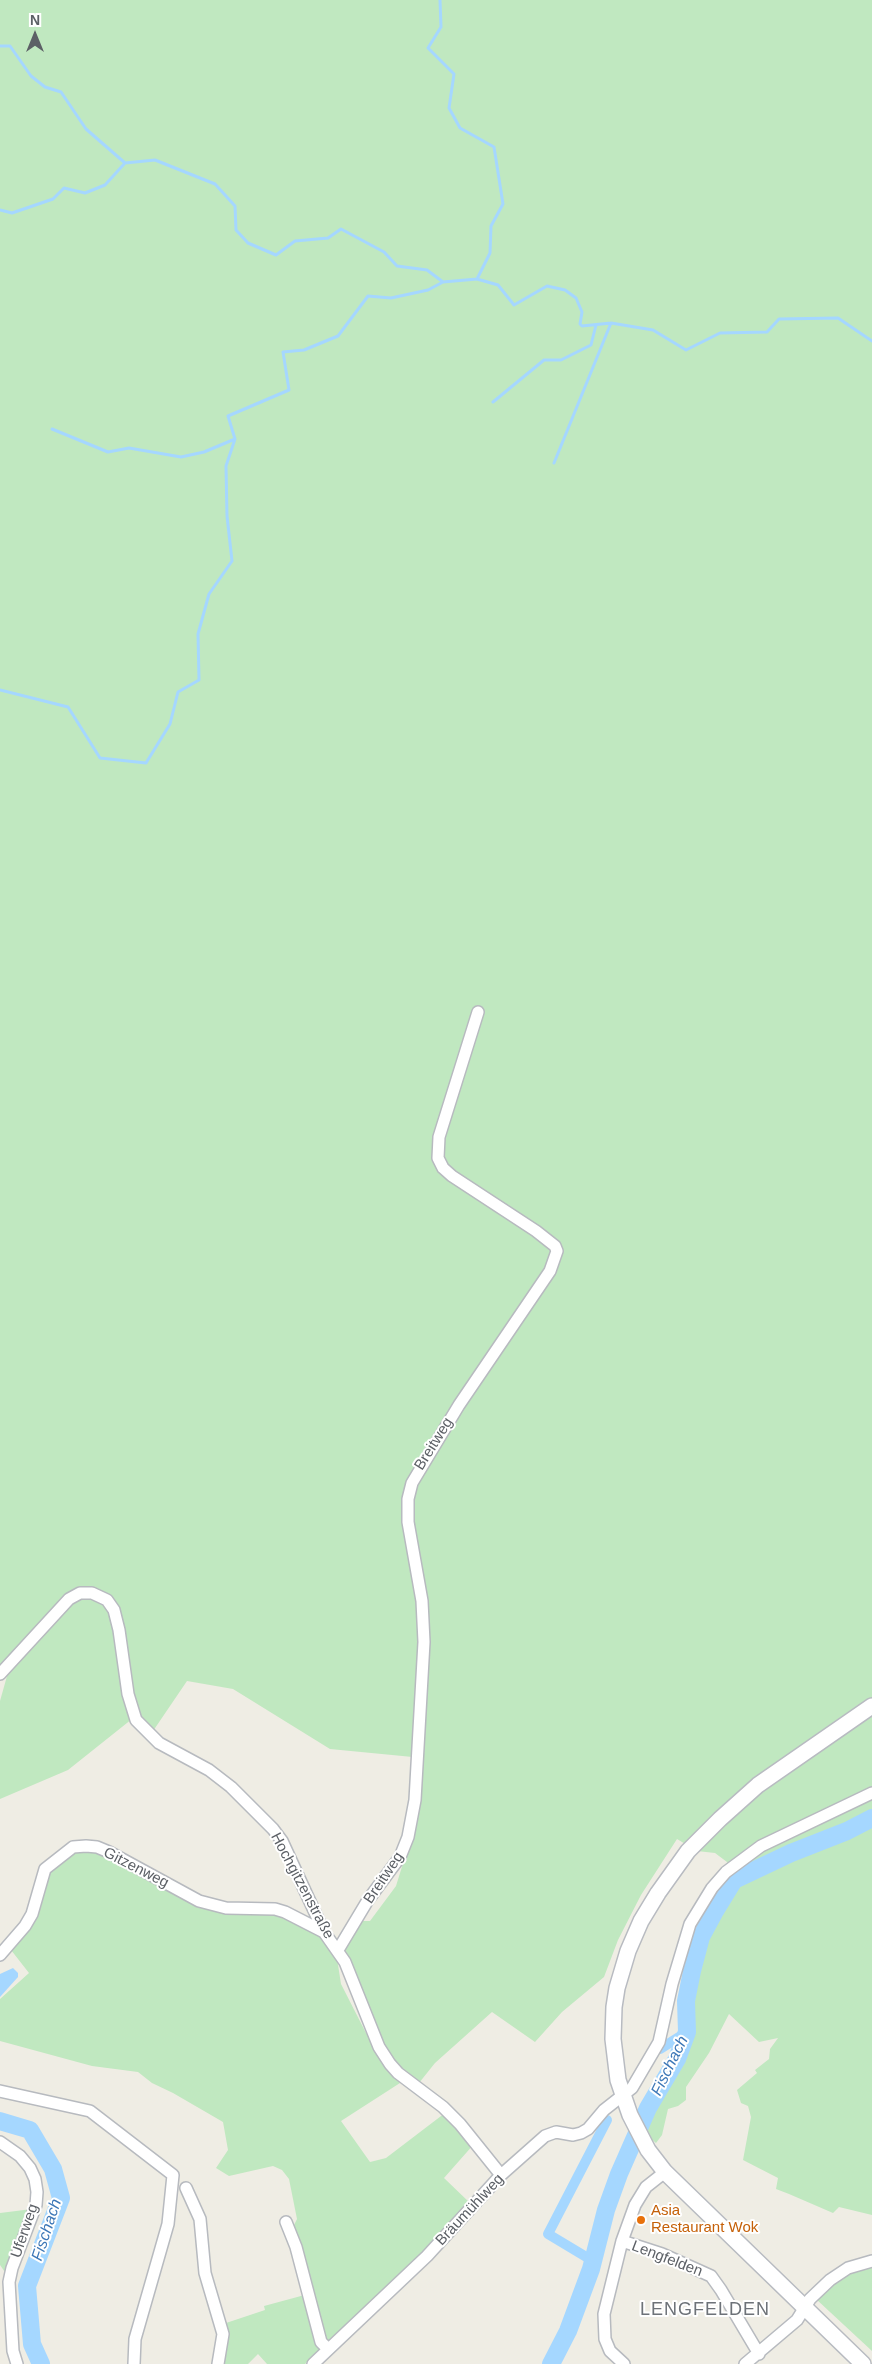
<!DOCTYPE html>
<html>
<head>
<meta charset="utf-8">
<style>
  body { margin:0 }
  #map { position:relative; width:872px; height:2364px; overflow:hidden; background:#efede4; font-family:Arial,sans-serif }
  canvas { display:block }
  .north { position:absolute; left:10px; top:10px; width:50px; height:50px; -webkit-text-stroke:4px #fff; paint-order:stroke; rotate:0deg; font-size:14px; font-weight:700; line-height:20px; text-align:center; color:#5c6066 }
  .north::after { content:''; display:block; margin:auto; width:18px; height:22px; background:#5c6066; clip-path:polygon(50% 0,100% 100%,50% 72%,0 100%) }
</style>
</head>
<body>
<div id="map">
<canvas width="872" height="2364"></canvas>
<div class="north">N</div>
</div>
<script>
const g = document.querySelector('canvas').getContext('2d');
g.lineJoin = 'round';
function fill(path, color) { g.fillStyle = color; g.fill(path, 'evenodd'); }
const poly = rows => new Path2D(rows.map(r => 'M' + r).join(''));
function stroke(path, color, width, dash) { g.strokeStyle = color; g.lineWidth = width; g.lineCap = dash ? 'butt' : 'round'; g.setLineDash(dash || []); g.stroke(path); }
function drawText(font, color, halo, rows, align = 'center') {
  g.font = font + ' Arial,sans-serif'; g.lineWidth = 4; g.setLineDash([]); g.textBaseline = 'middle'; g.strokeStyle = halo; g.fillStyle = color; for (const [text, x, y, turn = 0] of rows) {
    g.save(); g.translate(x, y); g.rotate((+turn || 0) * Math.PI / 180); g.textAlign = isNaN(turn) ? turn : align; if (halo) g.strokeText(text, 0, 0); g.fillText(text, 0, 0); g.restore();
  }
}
fill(poly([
  [0,0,872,0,872,2215,839,2207,833,2213,789,2194,776,2189,778,2178,743,2160,751,2117,748,2106,741,2103,737,2090,757,2073,755,2070,769,2059,770,2049,778,2038,759,2042,729,2014,709,2053,686,2087,686,2100,678,2106,668,2109,662,2135,656,2143,648,2136,643,2125,693,2035,693,2011,699,1972,709,1931,724,1901,739,1882,727,1862,715,1853,697,1851,677,1839,641,1895,618,1940,604,1977,562,2012,535,2042,492,2012,435,2063,419,2083,395,2069,344,1958,344,1949,358,1921,370,1921,396,1886,417,1818,423,1758,330,1749,233,1689,187,1681,151,1734,134,1709,116,1610,81,1592,0,1671],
  [80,1598,93,1598,104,1604,111,1613,132,1719,68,1770,0,1799,0,1701,9,1669,69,1605],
  [89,1848,204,1906,271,1911,312,1928,336,1952,341,1984,366,2033,400,2083,341,2121,370,2162,386,2158,445,2113,474,2144,444,2178,470,2203,435,2242,305,2364,267,2364,258,2354,248,2364,221,2364,223,2324,265,2310,264,2306,312,2293,294,2225,297,2219,289,2179,282,2170,273,2166,229,2176,216,2168,228,2150,223,2122,173,2093,152,2083,138,2072,92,2066,0,2041,0,1999,29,1973,11,1950,33,1922,41,1907,44,1882,50,1870,71,1852],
  [32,2209,7,2275,0,2265,0,2213],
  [872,2264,872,2351,816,2299,850,2270]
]), '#c0e8c0');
fill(poly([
  [13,1968,18,1973,18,1977,0,1997,0,1974]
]), '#a5d7ff');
stroke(poly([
  [440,0,441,27,428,48,454,74,449,108,460,128,494,147,503,204,491,226,490,253,477,279],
  [0,46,10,46,31,76,45,87,61,92,86,129,125,163],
  [0,210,12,213,53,199,64,188,85,193,105,185,125,163,155,160,215,184,235,206,236,230,248,243,276,255,295,241,328,238,341,229,384,252,397,266,427,270,443,282,477,279,498,285,514,305,547,286,565,290,576,298,582,312,580,324,582,326,611,323,653,330,686,350,720,333,767,332,779,319,838,318,872,341],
  [493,402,544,360,561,360,591,345,596,325],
  [52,429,108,452,129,448,181,457,204,452,235,439],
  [554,463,611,323],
  [0,690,68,707,100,758,146,763,170,724,178,692,199,680,198,634,209,594,232,561,227,516,226,466,235,439,228,416,289,390,283,352,304,350,338,336,368,296,391,298,428,290,443,282]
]), '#a5d7ff', 3);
stroke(poly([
  [660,2049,687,2032],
  [593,2261,548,2234,607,2120]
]), '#a5d7ff', 10);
stroke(poly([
  [0,2121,30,2130,53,2169,61,2198,27,2286,32,2344,41,2364],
  [551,2364,568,2331,591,2269,606,2210,619,2174,648,2108,677,2059,687,2032,686,2001,692,1971,701,1937,715,1911,734,1880,791,1853,847,1831,872,1818]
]), '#a5d7ff', 18);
const street = poly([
  [0,1674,69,1599,80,1593,92,1593,107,1600,114,1610,119,1630,128,1694,136,1720,159,1743,209,1770,231,1787,273,1829,282,1841,324,1932,345,1962,379,2047,390,2064,398,2073,443,2107,460,2124,501,2175],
  [338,1950,368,1900,400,1857,408,1837,415,1800,424,1642,422,1601,408,1522,408,1499,412,1483,459,1405,550,1271,557,1251,555,1246,536,1231,452,1176,443,1168,438,1158,439,1137,478,1012],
  [0,1955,25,1926,32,1914,45,1869,73,1847,86,1846,97,1847,109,1852,199,1901,226,1908,275,1909,285,1912,324,1932],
  [0,2091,90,2111,173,2175,168,2224,135,2339,134,2364],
  [0,2142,20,2156,30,2168,35,2179,37,2192,36,2205,12,2268,9,2282,13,2351,17,2364],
  [186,2188,200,2219,205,2273,223,2334,218,2364],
  [286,2222,296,2247,321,2342,328,2349],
  [622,2241,662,2254,711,2276,721,2290,759,2354],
  [313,2364,427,2256,501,2175,545,2136,556,2132,573,2135,581,2133,588,2129,604,2110,632,2088,659,2042,672,1984,690,1924,712,1888,726,1872,761,1846,872,1793],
  [624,2364,610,2351,605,2339,604,2314,622,2241,635,2205,646,2187,665,2172],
  [745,2364,797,2320,810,2299,830,2280,848,2268,872,2261]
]);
const secondary = poly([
  [863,2364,665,2172,648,2150,630,2115,618,2080,613,2039,614,2007,617,1988,628,1951,641,1921,658,1893,688,1851,720,1819,758,1785,872,1706]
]);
stroke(street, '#b7babf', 14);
stroke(secondary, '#b8bbc1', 18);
stroke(street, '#fff', 11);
stroke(secondary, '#fff', 15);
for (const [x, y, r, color] of [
  [641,2220,5,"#e8710a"]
]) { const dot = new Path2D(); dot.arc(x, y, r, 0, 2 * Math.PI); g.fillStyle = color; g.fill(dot); stroke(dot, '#fff', 2); }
drawText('15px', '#5c6066', '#fff', [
  ["Breitweg",434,1444,-58],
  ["Gitzenweg",136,1868,27],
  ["Breitweg",384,1878,-56],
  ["Hochgitzenstraße",302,1886,62],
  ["Bräumühlweg",470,2210,-47],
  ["Uferweg",25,2231,-71],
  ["Lengfelden",667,2259,21]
]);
drawText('15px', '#c56008', '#fff', [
  ["Asia",651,2211],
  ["Restaurant Wok",651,2228]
], 'left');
drawText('italic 16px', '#3c77b7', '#fff', [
  ["Fischach",670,2066,-64],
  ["Fischach",47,2230,-72]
]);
g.letterSpacing = '1px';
drawText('18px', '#6d7278', '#fff', [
  ["LENGFELDEN",705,2310]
]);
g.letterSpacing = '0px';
</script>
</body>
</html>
